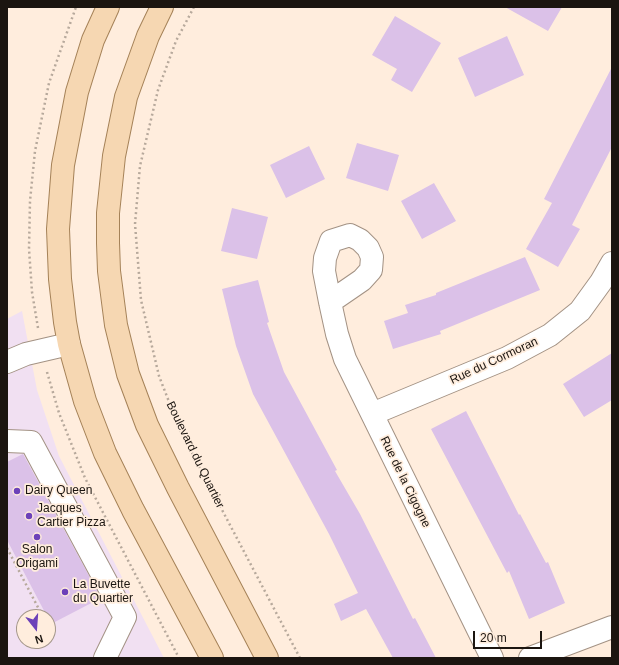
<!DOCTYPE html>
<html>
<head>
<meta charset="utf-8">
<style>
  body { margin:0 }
  #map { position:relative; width:619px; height:665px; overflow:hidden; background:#ffeddd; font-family:Helvetica,sans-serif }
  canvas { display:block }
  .frame { position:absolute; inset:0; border:8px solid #1b1510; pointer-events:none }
  .north { position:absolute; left:16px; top:609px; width:40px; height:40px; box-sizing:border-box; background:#ffeddd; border:1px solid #a4978b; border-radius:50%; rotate:163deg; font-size:11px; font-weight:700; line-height:16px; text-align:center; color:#1b1510 }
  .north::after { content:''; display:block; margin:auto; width:14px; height:18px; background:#6c41b9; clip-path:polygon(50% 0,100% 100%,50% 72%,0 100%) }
  .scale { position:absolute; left:473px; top:631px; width:69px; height:18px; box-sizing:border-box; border:2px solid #1b1510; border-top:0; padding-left:5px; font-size:12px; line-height:14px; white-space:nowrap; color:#1b1510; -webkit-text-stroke:3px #ffeddd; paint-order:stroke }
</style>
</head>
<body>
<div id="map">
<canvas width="619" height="665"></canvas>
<div class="frame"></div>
<div class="north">N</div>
<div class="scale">20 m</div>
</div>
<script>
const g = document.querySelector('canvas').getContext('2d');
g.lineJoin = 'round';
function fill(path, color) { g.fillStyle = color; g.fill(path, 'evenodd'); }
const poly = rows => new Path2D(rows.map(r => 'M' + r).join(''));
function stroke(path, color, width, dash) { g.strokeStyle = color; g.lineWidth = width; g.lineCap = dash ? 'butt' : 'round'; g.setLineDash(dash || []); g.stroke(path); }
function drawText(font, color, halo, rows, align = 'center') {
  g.font = font + ' Helvetica,sans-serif'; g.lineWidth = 3.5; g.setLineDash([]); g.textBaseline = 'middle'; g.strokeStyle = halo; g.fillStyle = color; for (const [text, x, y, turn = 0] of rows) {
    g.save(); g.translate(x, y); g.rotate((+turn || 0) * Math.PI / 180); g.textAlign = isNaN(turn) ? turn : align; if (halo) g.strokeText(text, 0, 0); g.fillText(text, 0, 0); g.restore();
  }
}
fill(poly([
  [22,311,37,390,59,456,164,658,7,658,7,319],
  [24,617,48,617,48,641,24,641]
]), '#f1e0f2');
fill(poly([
  [505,7,562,7,548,31],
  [395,16,441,43,412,92,391,80,397,69,372,55],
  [507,36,524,75,475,97,458,58],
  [612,67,612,147,572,225,580,229,558,267,526,249,552,203,544,199],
  [357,143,399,155,388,191,346,178],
  [309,146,325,179,286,198,270,165],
  [434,183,456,221,422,239,401,201],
  [232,208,268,217,257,259,221,251],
  [525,257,540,290,440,331,441,334,393,349,384,321,408,313,405,305,436,295,436,293],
  [258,280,269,322,267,323,284,372,337,470,335,471,360,514,413,619,415,618,436,658,393,658,366,609,341,621,334,604,358,593,329,534,253,394,236,346,222,289],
  [612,353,612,400,584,417,563,384],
  [466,411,519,515,520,514,546,563,548,562,565,603,529,619,509,571,507,573,431,429],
  [23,454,101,598,51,624,7,540,7,462]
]), '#dbc1e8');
const minor = poly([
  [330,302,362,280,371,270,372,257,368,248,360,240,350,235,331,241,325,258,324,271,330,302,337,334,345,359,492,658],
  [7,362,26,354,69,344],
  [372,414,507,358,550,335,580,311,601,282,612,263],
  [7,441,31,442,125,617,105,658],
  [530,658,612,627]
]);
const major = poly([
  [108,7,93,40,77,92,63,165,58,229,60,279,65,322,69,344,85,401,105,453,133,510,212,658],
  [162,7,148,36,126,97,114,156,108,213,108,243,109,271,116,325,128,374,147,425,178,488,267,658]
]);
stroke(minor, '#a39284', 24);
stroke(major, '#a58258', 24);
stroke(poly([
  [194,7,176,41,158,90,140,166,135,224,141,300,159,376,180,430,300,658],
  [38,328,32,292,29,249,30,201,35,151,49,83,76,7],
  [47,372,59,413,85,478,179,658],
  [7,548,43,617],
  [48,627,54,634]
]), '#b7a99c', 2.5, [2, 3]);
stroke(minor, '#fff', 22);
stroke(major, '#f6d7b2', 22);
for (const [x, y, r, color] of [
  [17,491,4,"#6c41b9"],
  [29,516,4,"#6c41b9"],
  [37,537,4,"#6c41b9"],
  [65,592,4,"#6c41b9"]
]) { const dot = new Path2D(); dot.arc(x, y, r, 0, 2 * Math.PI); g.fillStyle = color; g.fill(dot); stroke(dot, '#ffeddd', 1.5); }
drawText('12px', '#1b1510', '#ffeddd', [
  ["Rue du Cormoran",494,361,-25],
  ["Boulevard du Quartier",195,455,64],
  ["Rue de la Cigogne",405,482,64]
]);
drawText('12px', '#1b1510', '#ffeddd', [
  ["Dairy Queen",25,491],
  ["Jacques",37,509],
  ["Cartier Pizza",37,523],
  ["Salon",37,550,"center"],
  ["Origami",37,564,"center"],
  ["La Buvette",73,585],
  ["du Quartier",73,599]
], 'left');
</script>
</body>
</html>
